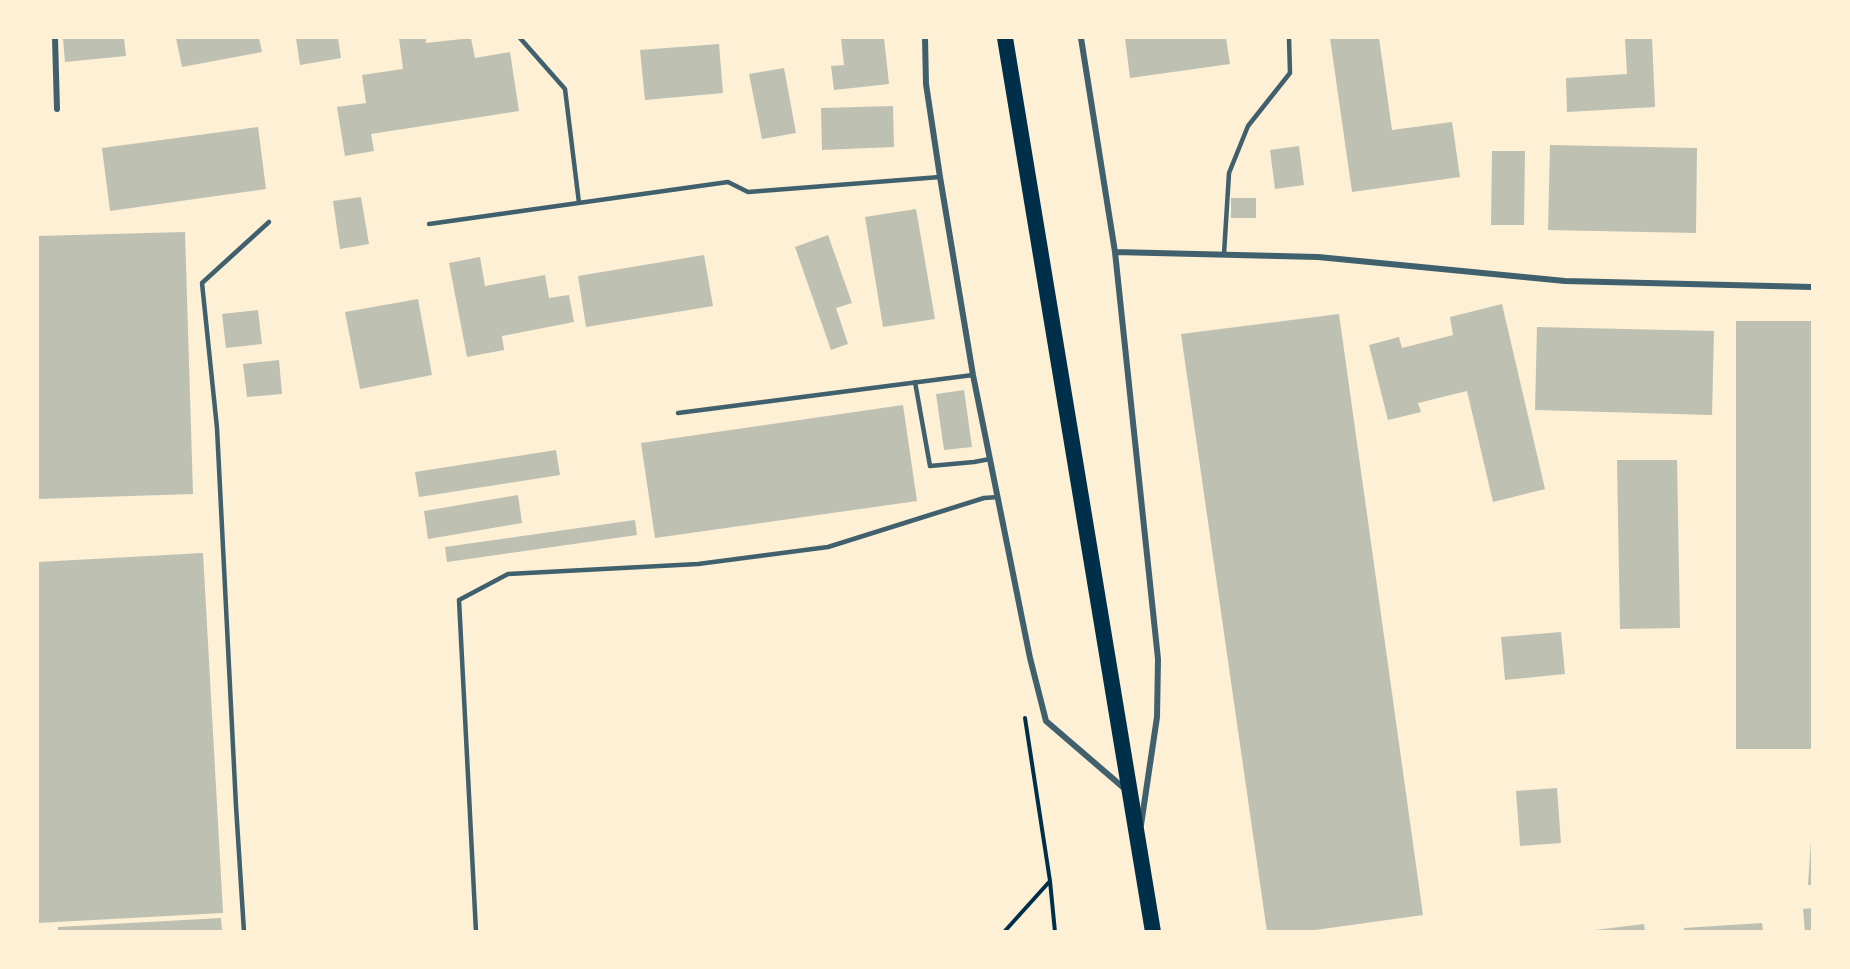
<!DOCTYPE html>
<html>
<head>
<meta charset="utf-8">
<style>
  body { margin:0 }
  #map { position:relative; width:1850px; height:969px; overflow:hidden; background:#fdf0d5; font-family:"Sofia Sans Condensed",sans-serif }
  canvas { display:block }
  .frame { position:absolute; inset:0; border:39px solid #fdf0d5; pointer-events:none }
</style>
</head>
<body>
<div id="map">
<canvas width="1850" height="969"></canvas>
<div class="frame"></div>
</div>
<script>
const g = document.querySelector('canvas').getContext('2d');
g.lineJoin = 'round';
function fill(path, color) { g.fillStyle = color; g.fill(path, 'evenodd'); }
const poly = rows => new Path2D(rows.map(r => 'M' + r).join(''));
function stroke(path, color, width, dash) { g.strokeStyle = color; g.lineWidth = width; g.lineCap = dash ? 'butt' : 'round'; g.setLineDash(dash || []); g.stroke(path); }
fill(poly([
  [63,38,124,38,126,56,65,62],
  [176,38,259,38,262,52,182,67],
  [296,38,338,38,341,58,300,65],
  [399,38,426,38,426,43,471,38,475,58,510,52,519,111,371,134,374,151,345,156,337,107,366,103,362,75,403,69],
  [841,38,884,38,889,84,834,90,831,66,844,65],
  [1125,38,1226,38,1230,64,1130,78],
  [1330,38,1379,38,1392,130,1452,122,1460,177,1352,192],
  [1625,38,1652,38,1655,107,1567,112,1566,78,1627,74],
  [719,44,723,93,645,100,640,50],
  [784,68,796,133,762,139,749,74],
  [893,106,894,147,822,150,821,108],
  [258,127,266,189,110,211,102,148],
  [1550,145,1697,148,1696,233,1548,230],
  [1299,146,1304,185,1275,189,1270,150],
  [1492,151,1525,151,1524,225,1491,225],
  [361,197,369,244,340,249,333,201],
  [1231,198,1256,198,1256,218,1231,218],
  [916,209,935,319,883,327,865,217],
  [185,232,193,494,38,499,38,236],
  [828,235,852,303,836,308,848,344,831,350,795,247],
  [704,255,713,306,586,327,578,276],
  [480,257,485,286,545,275,549,298,569,295,574,322,502,336,504,350,467,357,449,263],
  [418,299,432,375,360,389,345,312],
  [1502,304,1545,489,1493,502,1467,391,1418,403,1421,412,1388,420,1369,345,1399,337,1402,348,1453,335,1450,317],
  [258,310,262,344,226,348,222,314],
  [1339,314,1423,915,1301,932,1267,932,1181,334],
  [1736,321,1812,321,1812,749,1736,749],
  [1537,327,1714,331,1712,415,1535,410],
  [279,360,282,394,247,397,243,364],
  [964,390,972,447,944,450,936,394],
  [903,405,917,501,655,538,641,443],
  [556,450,560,475,419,497,415,472],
  [1617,460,1677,460,1680,628,1620,629],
  [518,495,522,523,428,539,424,511],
  [635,520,637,535,447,562,445,547],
  [203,553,223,913,38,923,38,562],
  [1561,632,1565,674,1505,680,1501,637],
  [1557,788,1561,843,1520,846,1516,791],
  [1811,841,1812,841,1812,885,1808,885],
  [1812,908,1812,932,1805,932,1803,909],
  [221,918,222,932,58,932,58,927],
  [1762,923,1763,932,1685,932,1684,928],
  [1644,924,1645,932,1595,932,1595,930]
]), '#bec0b2');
stroke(poly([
  [1025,718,1050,881,1055,932],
  [1004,932,1050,881]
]), '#003049', 4);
stroke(poly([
  [520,38,565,89,579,203],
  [429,224,728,182,748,192,940,177],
  [1224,254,1229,173,1248,126,1290,73,1289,38],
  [915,382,930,466,974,462,990,459],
  [678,413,973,375],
  [244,932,236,806,217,428,202,283,269,222],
  [476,932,459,600,508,574,698,564,828,547,984,498,998,497]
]), '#3f606c', 4.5);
stroke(poly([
  [55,38,57,109],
  [925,38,926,84,940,177,973,375,1030,658,1046,721,1125,789],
  [1081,38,1115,252,1158,659,1157,717,1141,825],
  [1115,252,1318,257,1565,281,1812,287]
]), '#3f606c', 6);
stroke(poly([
  [1005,38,1153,932]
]), '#003049', 16);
</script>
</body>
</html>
